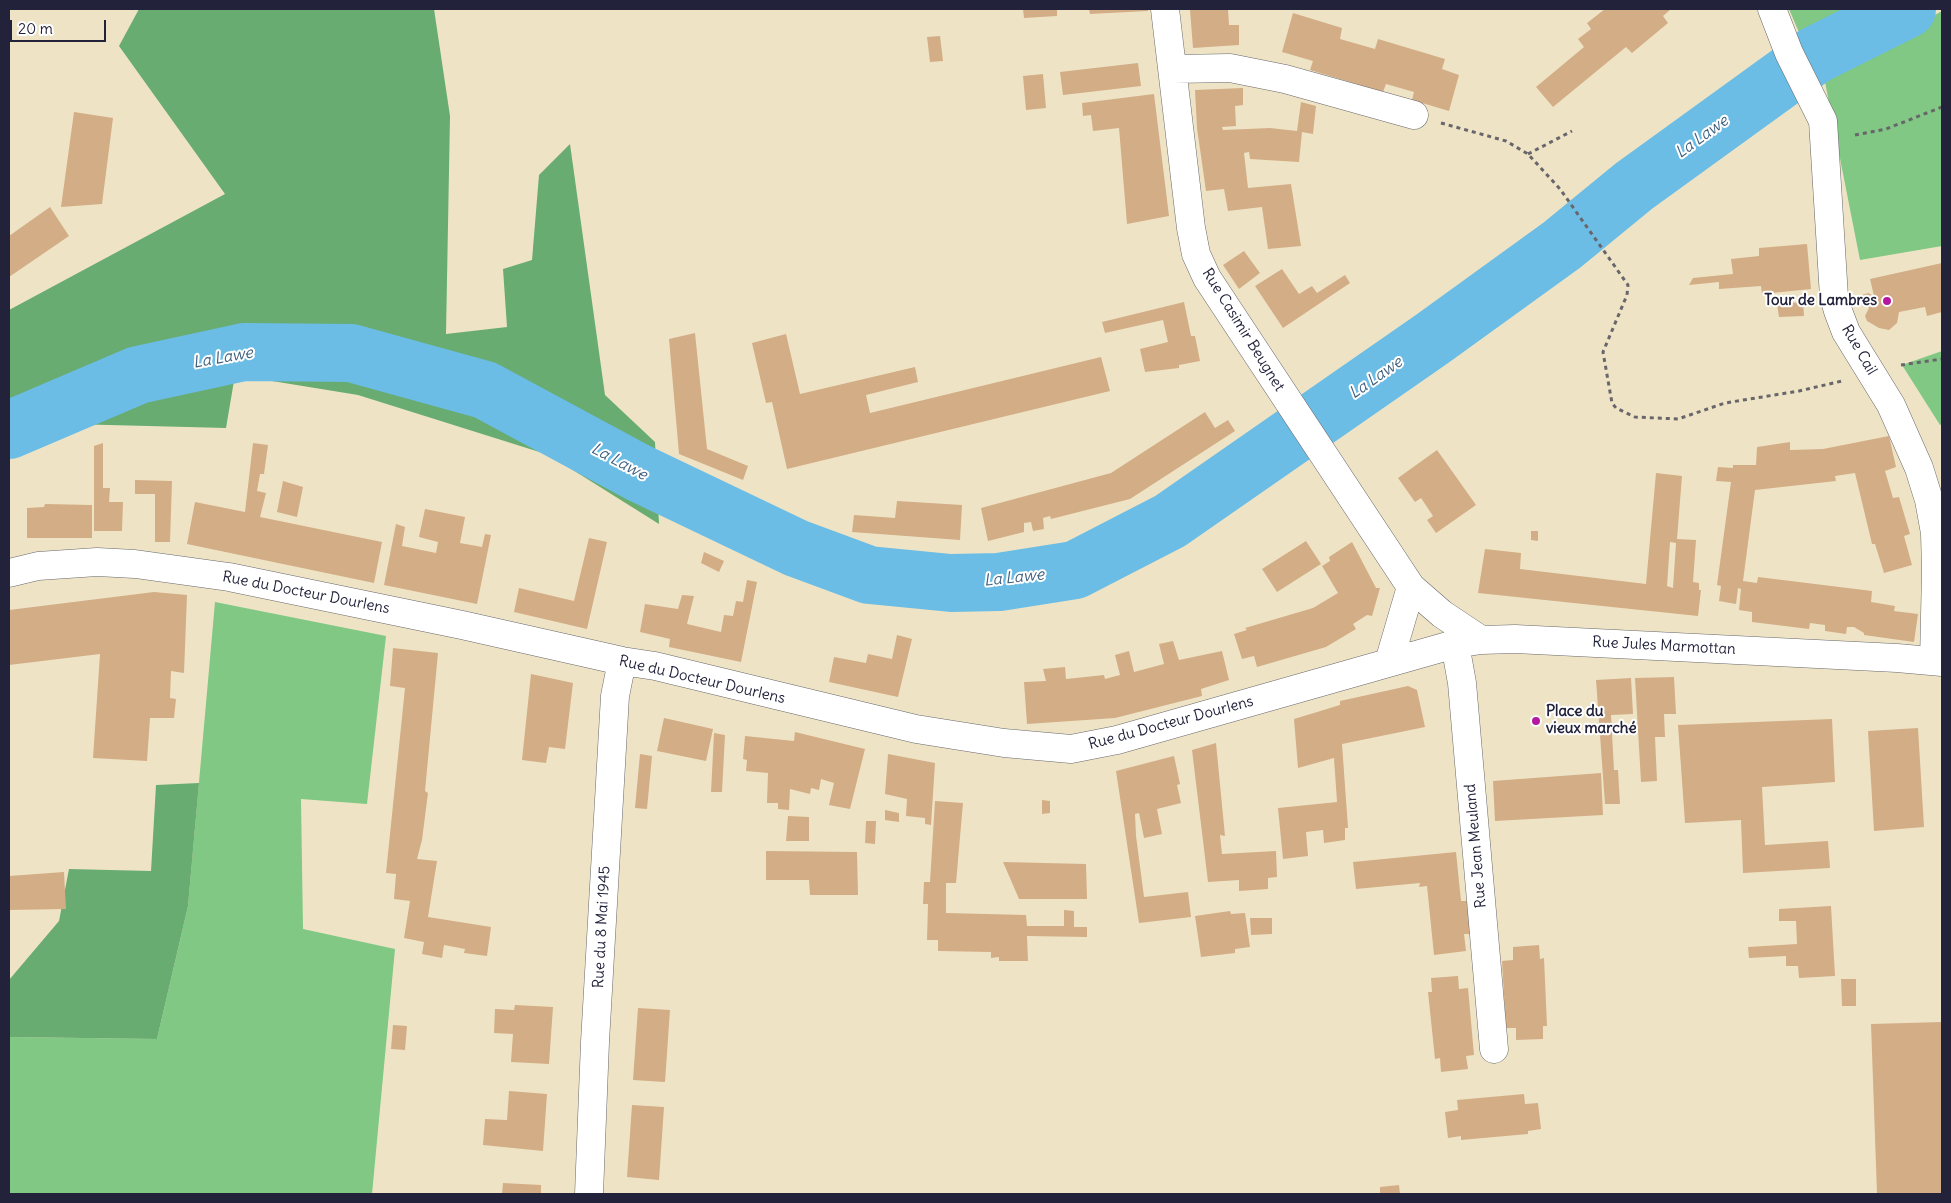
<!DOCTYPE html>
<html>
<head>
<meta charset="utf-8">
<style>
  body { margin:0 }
  #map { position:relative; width:1951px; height:1203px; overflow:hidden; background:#eee4c5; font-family:Delius,sans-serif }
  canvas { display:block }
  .frame { position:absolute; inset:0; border:10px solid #22223b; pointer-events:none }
  .scale { position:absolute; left:10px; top:20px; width:96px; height:22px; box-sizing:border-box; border:2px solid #22223b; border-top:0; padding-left:6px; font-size:15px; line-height:18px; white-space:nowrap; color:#22223b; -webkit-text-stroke:4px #fff; paint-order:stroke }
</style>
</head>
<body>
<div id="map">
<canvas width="1951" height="1203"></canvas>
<div class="frame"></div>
<div class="scale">20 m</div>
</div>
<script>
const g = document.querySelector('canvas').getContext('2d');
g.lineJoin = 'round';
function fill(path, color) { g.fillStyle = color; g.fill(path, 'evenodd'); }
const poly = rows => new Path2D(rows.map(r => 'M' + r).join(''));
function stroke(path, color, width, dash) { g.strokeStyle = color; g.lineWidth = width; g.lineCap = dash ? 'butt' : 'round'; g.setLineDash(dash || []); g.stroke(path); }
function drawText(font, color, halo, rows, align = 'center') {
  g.font = font + ' Delius,sans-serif'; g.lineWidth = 4; g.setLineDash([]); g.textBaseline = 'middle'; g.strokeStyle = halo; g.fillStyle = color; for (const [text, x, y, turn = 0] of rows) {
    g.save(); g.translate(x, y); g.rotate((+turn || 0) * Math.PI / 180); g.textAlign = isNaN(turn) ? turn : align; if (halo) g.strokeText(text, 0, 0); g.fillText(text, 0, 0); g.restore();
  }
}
fill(poly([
  [1789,9,1849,9,1801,37],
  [1942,11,1942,246,1860,260,1824,77],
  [1942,351,1942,424,1940,425,1902,365],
  [215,602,386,636,367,804,301,799,303,929,395,949,372,1194,9,1194,9,1037,157,1039,188,906]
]), '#80c884');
fill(poly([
  [139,9,434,9,450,116,446,334,507,327,503,269,532,260,539,175,570,144,605,395,655,442,659,524,549,455,358,395,235,375,226,428,70,424,9,437,9,310,225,194,119,46],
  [199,783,188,906,157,1039,9,1037,9,980,59,921,69,869,151,871,156,785]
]), '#68ac72');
stroke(poly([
  [9,430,138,375,244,352,351,353,485,390,639,473,796,548,869,575,951,583,999,582,1075,570,1170,521,1432,339,1562,245,1634,186,1815,55,1907,9]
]), '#6bbde6', 58);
fill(poly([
  [1023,9,1057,9,1057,16,1024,18],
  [1089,9,1148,9,1148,11,1090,14],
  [1228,9,1229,25,1239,25,1239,45,1193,48,1190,10],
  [1605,9,1671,9,1663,16,1668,23,1632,53,1626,47,1553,107,1536,87,1584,47,1578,39,1591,29,1587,23],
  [1293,13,1342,28,1340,39,1375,49,1378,39,1445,59,1442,69,1459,75,1449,111,1412,100,1414,92,1386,84,1383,92,1310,70,1313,61,1282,52],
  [940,36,943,61,930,62,927,37],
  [1138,63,1141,86,1063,95,1060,72],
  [1043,74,1046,108,1026,110,1023,76],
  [1243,88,1243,105,1235,106,1236,126,1222,127,1223,130,1270,128,1297,131,1301,102,1316,106,1313,134,1302,132,1299,162,1250,159,1249,152,1244,153,1248,188,1291,184,1301,246,1268,249,1262,207,1228,211,1224,189,1206,191,1197,128,1195,90],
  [1154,94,1169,216,1127,224,1119,128,1093,131,1091,115,1083,116,1082,103],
  [74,112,113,118,102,204,61,207],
  [50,207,69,236,9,277,9,236],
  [1807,244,1811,289,1762,294,1761,286,1719,289,1719,282,1689,285,1693,278,1733,274,1731,259,1759,256,1759,248],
  [1244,251,1260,273,1239,289,1223,265],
  [1942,263,1942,312,1927,316,1925,307,1899,312,1897,323,1889,330,1879,328,1867,321,1865,316,1869,308,1863,304,1862,295,1868,293,1874,296,1870,279],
  [1282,269,1299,294,1312,286,1317,293,1345,275,1350,283,1283,328,1255,286],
  [1184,302,1191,336,1195,336,1200,361,1179,365,1179,368,1145,372,1140,349,1168,342,1163,320,1105,333,1102,322],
  [1803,302,1804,316,1779,317,1777,304],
  [695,333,707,449,748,466,743,480,679,454,669,339],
  [786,334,800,394,915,367,918,382,866,395,870,413,1101,357,1110,391,787,469,772,402,766,403,752,343],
  [1205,412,1215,428,1228,420,1235,431,1130,499,1051,519,1050,516,1043,518,1044,529,1033,531,1031,522,1024,523,1024,532,988,541,981,508,1111,473],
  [1889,436,1896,467,1885,471,1893,498,1899,497,1910,534,1904,536,1912,565,1884,573,1875,544,1872,544,1855,473,1835,476,1836,481,1755,490,1743,581,1757,583,1758,577,1872,591,1871,602,1895,606,1894,611,1918,614,1914,642,1864,635,1864,633,1854,627,1847,627,1846,634,1825,631,1825,625,1810,623,1809,629,1752,622,1752,612,1739,610,1741,589,1738,588,1736,604,1719,601,1721,586,1717,585,1731,482,1716,481,1718,467,1733,468,1733,465,1756,465,1757,447,1790,442,1790,450,1823,449],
  [103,443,103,488,110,488,109,502,123,502,122,531,94,531,94,446],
  [253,443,268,445,264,474,260,474,257,491,266,493,260,517,382,542,374,583,187,544,195,502,245,512],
  [1437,450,1476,505,1436,533,1427,520,1433,516,1421,498,1415,502,1398,478],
  [1656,473,1682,476,1677,539,1696,540,1693,582,1699,583,1699,590,1701,590,1698,616,1478,593,1485,549,1521,553,1520,569,1646,584],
  [1670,542,1676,543,1673,588,1667,586],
  [135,480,172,481,170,542,155,542,155,494,135,494],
  [283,481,303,487,297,517,277,512],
  [897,501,962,505,960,540,852,532,854,515,895,518],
  [45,504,92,505,92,538,27,538,27,508,44,507],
  [425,509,465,517,460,543,482,547,485,534,491,535,477,604,384,585,396,524,405,527,402,546,436,553,438,542,419,537],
  [1531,531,1538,531,1538,541,1531,540],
  [589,538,607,542,587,629,514,612,519,588,574,601],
  [1306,541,1321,564,1277,592,1262,569],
  [1352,542,1376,588,1380,588,1372,616,1367,615,1353,624,1356,629,1326,647,1257,667,1254,656,1242,659,1234,634,1247,630,1245,628,1313,608,1338,593,1322,566,1330,561,1329,557],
  [704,552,724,561,719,572,701,563],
  [747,580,757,582,741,662,669,647,670,639,640,632,645,604,678,609,682,595,694,596,687,624,721,632,724,615,733,616,736,601,743,602],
  [154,592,187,595,184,673,171,671,170,698,176,699,174,718,150,718,147,761,93,758,100,654,9,665,9,610],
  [897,635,912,639,898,697,829,682,834,657,866,663,868,654,892,659],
  [1173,641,1179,660,1222,651,1229,680,1201,689,1202,696,1115,718,1027,724,1024,682,1046,681,1043,669,1065,667,1066,679,1104,675,1105,679,1120,675,1115,655,1129,651,1134,672,1164,664,1159,644],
  [393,648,438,653,425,791,428,793,422,840,417,859,437,861,428,917,491,927,487,956,464,953,465,949,444,945,442,958,422,954,424,942,404,938,410,901,394,899,396,874,386,873,405,688,390,686],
  [531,674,573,683,565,749,549,747,546,763,522,760],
  [1674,677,1676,714,1664,714,1665,737,1655,737,1657,781,1641,782,1635,678],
  [1631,678,1633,714,1611,715,1614,770,1618,770,1620,804,1605,804,1596,680],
  [1408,686,1417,690,1425,727,1342,744,1348,828,1345,828,1345,840,1324,843,1323,830,1306,832,1308,856,1283,859,1278,808,1337,802,1334,758,1298,768,1294,719,1340,705,1340,701],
  [664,718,713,729,706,761,657,751],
  [1832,719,1835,782,1762,787,1765,845,1828,841,1830,868,1743,873,1741,820,1685,823,1678,725],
  [1918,728,1924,827,1874,831,1868,731],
  [795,732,865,749,850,809,829,805,834,783,821,779,819,790,811,788,810,794,790,789,789,810,778,809,778,803,767,803,768,773,746,771,747,760,743,759,745,736,794,741],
  [714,733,725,735,722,792,711,792],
  [1216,743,1225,836,1220,835,1222,854,1276,851,1277,877,1268,878,1268,889,1239,891,1239,880,1208,882,1192,750],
  [640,754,652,756,647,809,635,808],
  [888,754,935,763,931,825,925,824,925,818,906,816,907,799,885,794],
  [1174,756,1180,784,1177,785,1181,803,1157,809,1162,834,1144,838,1139,813,1135,814,1136,836,1144,897,1188,892,1191,917,1139,923,1116,771],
  [1601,773,1603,815,1495,821,1493,781],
  [1042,800,1050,801,1050,813,1042,814],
  [935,801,963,803,956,883,946,883,946,913,1026,915,1027,926,1064,926,1064,910,1074,911,1074,927,1087,927,1087,937,1027,936,1028,961,999,961,999,957,991,958,991,952,938,951,938,940,927,940,928,904,923,904,924,882,930,882],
  [885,810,899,813,899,822,885,820],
  [788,816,809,817,809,841,786,841],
  [866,821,876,821,875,844,865,843],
  [766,851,857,852,858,895,810,895,809,880,766,880],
  [1456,852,1461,901,1467,901,1471,934,1464,934,1466,951,1434,955,1427,886,1419,887,1420,883,1356,889,1353,862],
  [1003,862,1086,864,1087,899,1019,899],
  [64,872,66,909,9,910,9,876],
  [1831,906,1835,976,1799,978,1798,966,1786,966,1786,956,1749,958,1748,947,1797,944,1796,921,1779,921,1779,909],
  [1230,911,1231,914,1245,913,1250,947,1235,949,1235,953,1201,957,1195,916],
  [1250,918,1272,918,1272,934,1251,935],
  [1539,945,1540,959,1544,958,1547,1026,1543,1026,1543,1039,1516,1040,1516,1028,1506,1028,1502,961,1513,960,1513,947],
  [1458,976,1459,989,1468,988,1474,1055,1466,1056,1468,1069,1441,1072,1440,1058,1435,1059,1428,992,1432,992,1431,978],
  [1841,979,1856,979,1856,1006,1842,1006],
  [515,1005,553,1007,549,1064,511,1062,513,1034,494,1033,495,1009,514,1010],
  [638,1008,670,1010,665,1082,633,1080],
  [1942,1022,1942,1194,1877,1194,1871,1024],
  [393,1025,407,1026,405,1050,391,1049],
  [509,1091,547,1094,543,1151,483,1145,485,1119,507,1120],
  [1524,1094,1525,1104,1538,1103,1541,1129,1528,1131,1528,1134,1461,1140,1461,1136,1448,1138,1445,1112,1458,1110,1457,1100],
  [632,1105,664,1107,659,1180,627,1177],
  [503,1183,541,1185,541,1194,502,1194],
  [1399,1185,1400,1194,1380,1194,1380,1187]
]), '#d3ad86');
const minor = poly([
  [1165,9,1191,228,1196,254,1207,278,1411,587,1442,614,1481,640],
  [1772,9,1789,53,1823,121,1834,297,1838,311,1846,332,1891,405,1919,468,1929,500,1935,533,1936,571,1934,661],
  [1174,69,1230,68,1285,79,1414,115],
  [9,573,38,566,97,562,135,564,229,577,462,625,622,661,655,666,916,729,1004,743,1071,749,1117,740,1455,644,1481,640,1515,639,1897,658,1942,662],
  [1455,644,1462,683,1494,1049],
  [1389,662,1411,587],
  [589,1194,595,1042,615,696,622,661]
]);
stroke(minor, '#69666b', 29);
stroke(poly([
  [1441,123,1506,141,1528,154,1560,189,1628,285,1627,295,1603,352,1612,403,1616,408,1635,417,1678,419,1725,403,1799,391,1842,381],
  [1855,135,1886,129,1942,107],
  [1528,154,1572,131],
  [1901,365,1942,359]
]), '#69666b', 3, [4, 4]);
stroke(minor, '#fff', 28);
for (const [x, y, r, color] of [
  [1887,301,5,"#b5179e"],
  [1536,721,5,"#b5179e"]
]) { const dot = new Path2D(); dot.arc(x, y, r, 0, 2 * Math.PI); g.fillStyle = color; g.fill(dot); stroke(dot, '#fff', 2); }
drawText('bold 15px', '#22223b', '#fff', [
  ["Tour de Lambres",1877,301],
  ["Place du",1546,712,"left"],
  ["vieux marché",1546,729,"left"]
], 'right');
drawText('15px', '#22223b', '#fff', [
  ["Rue Casimir Beugnet",1243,330,58],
  ["Rue Cail",1859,350,60],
  ["Rue du Docteur Dourlens",306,593,11],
  ["Rue Jules Marmottan",1664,646,3],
  ["Rue du Docteur Dourlens",702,680,13],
  ["Rue du Docteur Dourlens",1171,723,-15],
  ["Rue Jean Meuland",1476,846,-95],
  ["Rue du 8 Mai 1945",602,927,-87]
]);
drawText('italic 16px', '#3f607f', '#fff', [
  ["La Lawe",1702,137,-36],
  ["La Lawe",223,358,-10],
  ["La Lawe",1376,378,-35],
  ["La Lawe",619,462,28],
  ["La Lawe",1014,578,-6]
]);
</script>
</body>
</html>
